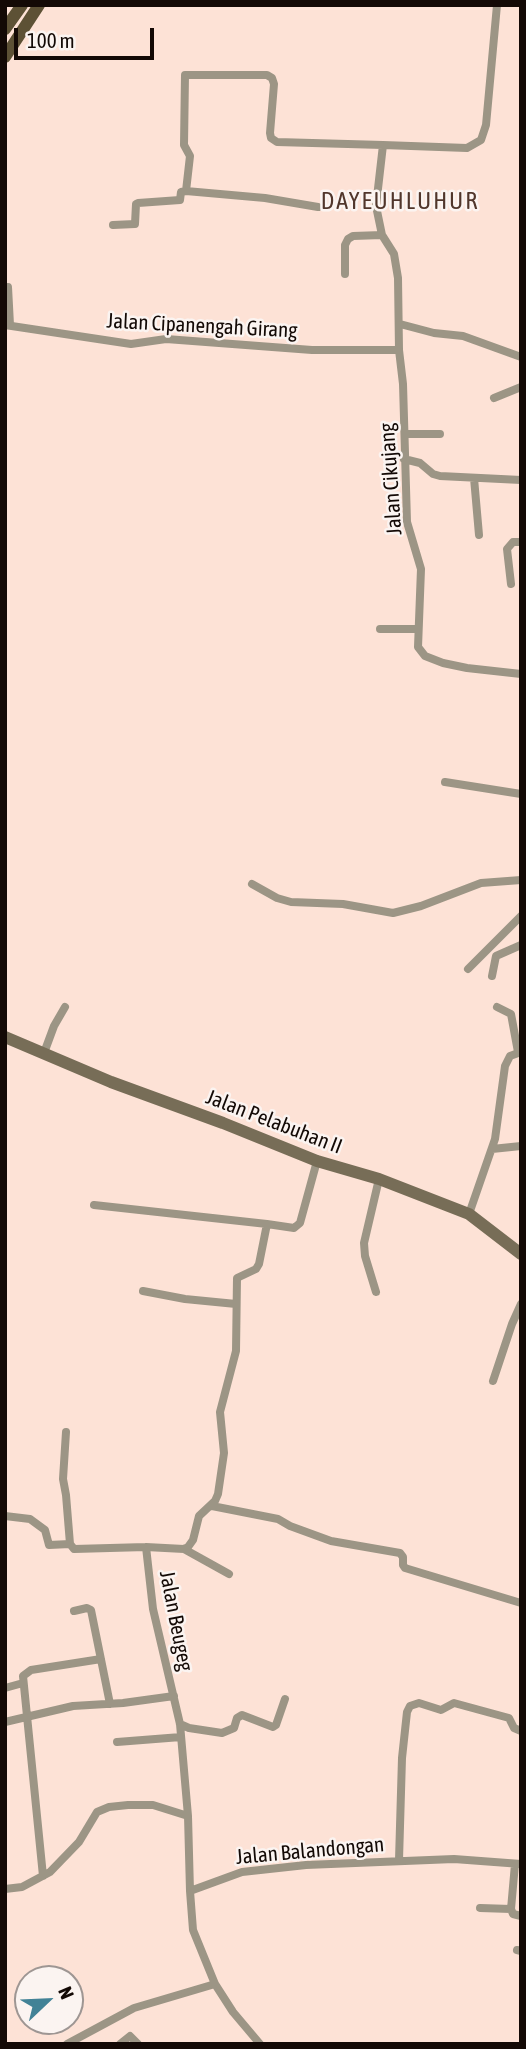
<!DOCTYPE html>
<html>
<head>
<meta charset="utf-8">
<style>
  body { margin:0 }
  #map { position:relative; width:526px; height:2049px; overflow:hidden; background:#fde2d6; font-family:"Asap Condensed",sans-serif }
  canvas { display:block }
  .frame { position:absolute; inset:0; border:7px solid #130905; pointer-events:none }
  .north { position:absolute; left:14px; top:1965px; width:70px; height:70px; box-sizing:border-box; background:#fbf4f1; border:2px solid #9e9693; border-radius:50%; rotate:67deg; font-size:19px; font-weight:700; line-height:28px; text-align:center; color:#130905 }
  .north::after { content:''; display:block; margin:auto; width:24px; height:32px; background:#428296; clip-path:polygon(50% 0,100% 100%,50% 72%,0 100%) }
  .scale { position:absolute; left:14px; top:28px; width:140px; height:32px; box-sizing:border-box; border:4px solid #130905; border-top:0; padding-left:9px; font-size:21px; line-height:24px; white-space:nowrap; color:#130905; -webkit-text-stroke:5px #fbf4f1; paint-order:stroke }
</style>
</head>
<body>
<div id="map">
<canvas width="526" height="2049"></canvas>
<div class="frame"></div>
<div class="north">N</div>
<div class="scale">100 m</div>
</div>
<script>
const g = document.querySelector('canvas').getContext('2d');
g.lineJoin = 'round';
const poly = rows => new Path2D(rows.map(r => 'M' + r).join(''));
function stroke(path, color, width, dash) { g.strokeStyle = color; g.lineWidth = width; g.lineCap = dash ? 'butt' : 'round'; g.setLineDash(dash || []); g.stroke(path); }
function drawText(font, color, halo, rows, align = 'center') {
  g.font = font + ' "Asap Condensed",sans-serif'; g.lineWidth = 5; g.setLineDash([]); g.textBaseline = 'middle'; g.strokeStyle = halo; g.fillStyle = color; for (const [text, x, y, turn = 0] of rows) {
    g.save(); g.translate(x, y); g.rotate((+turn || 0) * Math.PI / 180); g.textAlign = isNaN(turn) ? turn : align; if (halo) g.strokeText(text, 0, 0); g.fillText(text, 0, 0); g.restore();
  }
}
stroke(poly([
  [497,5,486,125,481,140,467,148,383,145,376,206,382,235,394,254,398,278,399,350,403,384,407,522,421,569,418,647,425,656,443,663,467,668,521,674],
  [186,191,190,156,184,145,185,75,267,75,272,78,274,84,270,133,271,138,277,142,383,145],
  [113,225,135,224,136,204,138,203,180,200,181,192,186,191,265,198,318,207],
  [345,274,345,245,348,239,353,236,382,235],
  [8,287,10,325],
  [400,324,434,333,463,336,521,357],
  [5,325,131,344,166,339,312,350,399,350],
  [494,398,521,387],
  [405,434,440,434],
  [404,459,420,463,433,474,440,476,521,480],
  [474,478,479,535],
  [511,584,507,549,513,542,521,542],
  [380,629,418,629],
  [445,782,521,794],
  [252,884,277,898,291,902,343,904,393,913,421,906,481,883,521,880],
  [468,969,521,916],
  [492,976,496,956,521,945],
  [497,1007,511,1014,518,1052],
  [44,1053,54,1026,65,1007],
  [492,1149,521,1146],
  [94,1205,267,1224],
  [469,1214,495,1139,505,1066,510,1056,521,1052],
  [143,1291,185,1299,236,1304],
  [376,1292,365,1256,364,1243,379,1179],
  [493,1381,512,1324,521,1304],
  [66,1432,63,1479,66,1495,70,1544],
  [212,1506,278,1519,290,1526,331,1541,400,1553,403,1557,403,1565,405,1568,521,1603],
  [5,1516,30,1519,45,1530,49,1545,70,1544,74,1549,146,1547],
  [184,1549,229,1574],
  [74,1611,87,1608,91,1610,110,1704],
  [5,1688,23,1683],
  [5,1722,73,1706,123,1703,174,1696],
  [180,1724,189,1728,222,1733,234,1728,237,1718,242,1715,273,1727,276,1725,285,1699],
  [117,1742,181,1737],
  [188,1816,180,1724,153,1609,146,1547,184,1549,188,1547,193,1540,199,1516,215,1501,218,1494,224,1453,220,1412,236,1351,237,1278,256,1269,259,1264,267,1224,294,1228,300,1223,317,1161],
  [399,1860,402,1758,407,1712,410,1706,419,1703,441,1710,454,1703,509,1718,514,1728,521,1731],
  [515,1864,511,1909,513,1914,521,1916],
  [43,1876,23,1676,31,1670,101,1659],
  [5,1889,22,1887,50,1872,79,1842,97,1812,109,1807,128,1805,153,1805,188,1816,190,1891,242,1872,306,1865,454,1859,521,1864],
  [190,1891,193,1930,215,1984,233,2012,260,2044],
  [480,1908,511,1909],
  [517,1950,521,1951],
  [67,2044,134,2008,215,1984],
  [120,2044,130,2036,138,2044]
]), '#9c9585', 8);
stroke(poly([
  [5,1037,111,1082,223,1123,317,1161,379,1179,469,1214,521,1254]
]), '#776d57', 12);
stroke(poly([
  [5,29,22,5],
  [5,57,39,5]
]), '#5d5135', 12);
drawText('21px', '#130905', '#fbf4f1', [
  ["Jalan Cipanengah Girang",202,326,3],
  ["Jalan Cikujang",391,479,-94],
  ["Jalan Pelabuhan II",274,1122,21],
  ["Jalan Beugeg",176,1621,79],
  ["Jalan Balandongan",310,1851,-5]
]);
g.letterSpacing = '2px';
drawText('24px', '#51362b', '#fbf4f1', [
  ["DAYEUHLUHUR",400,201]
]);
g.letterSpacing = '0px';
</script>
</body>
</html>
